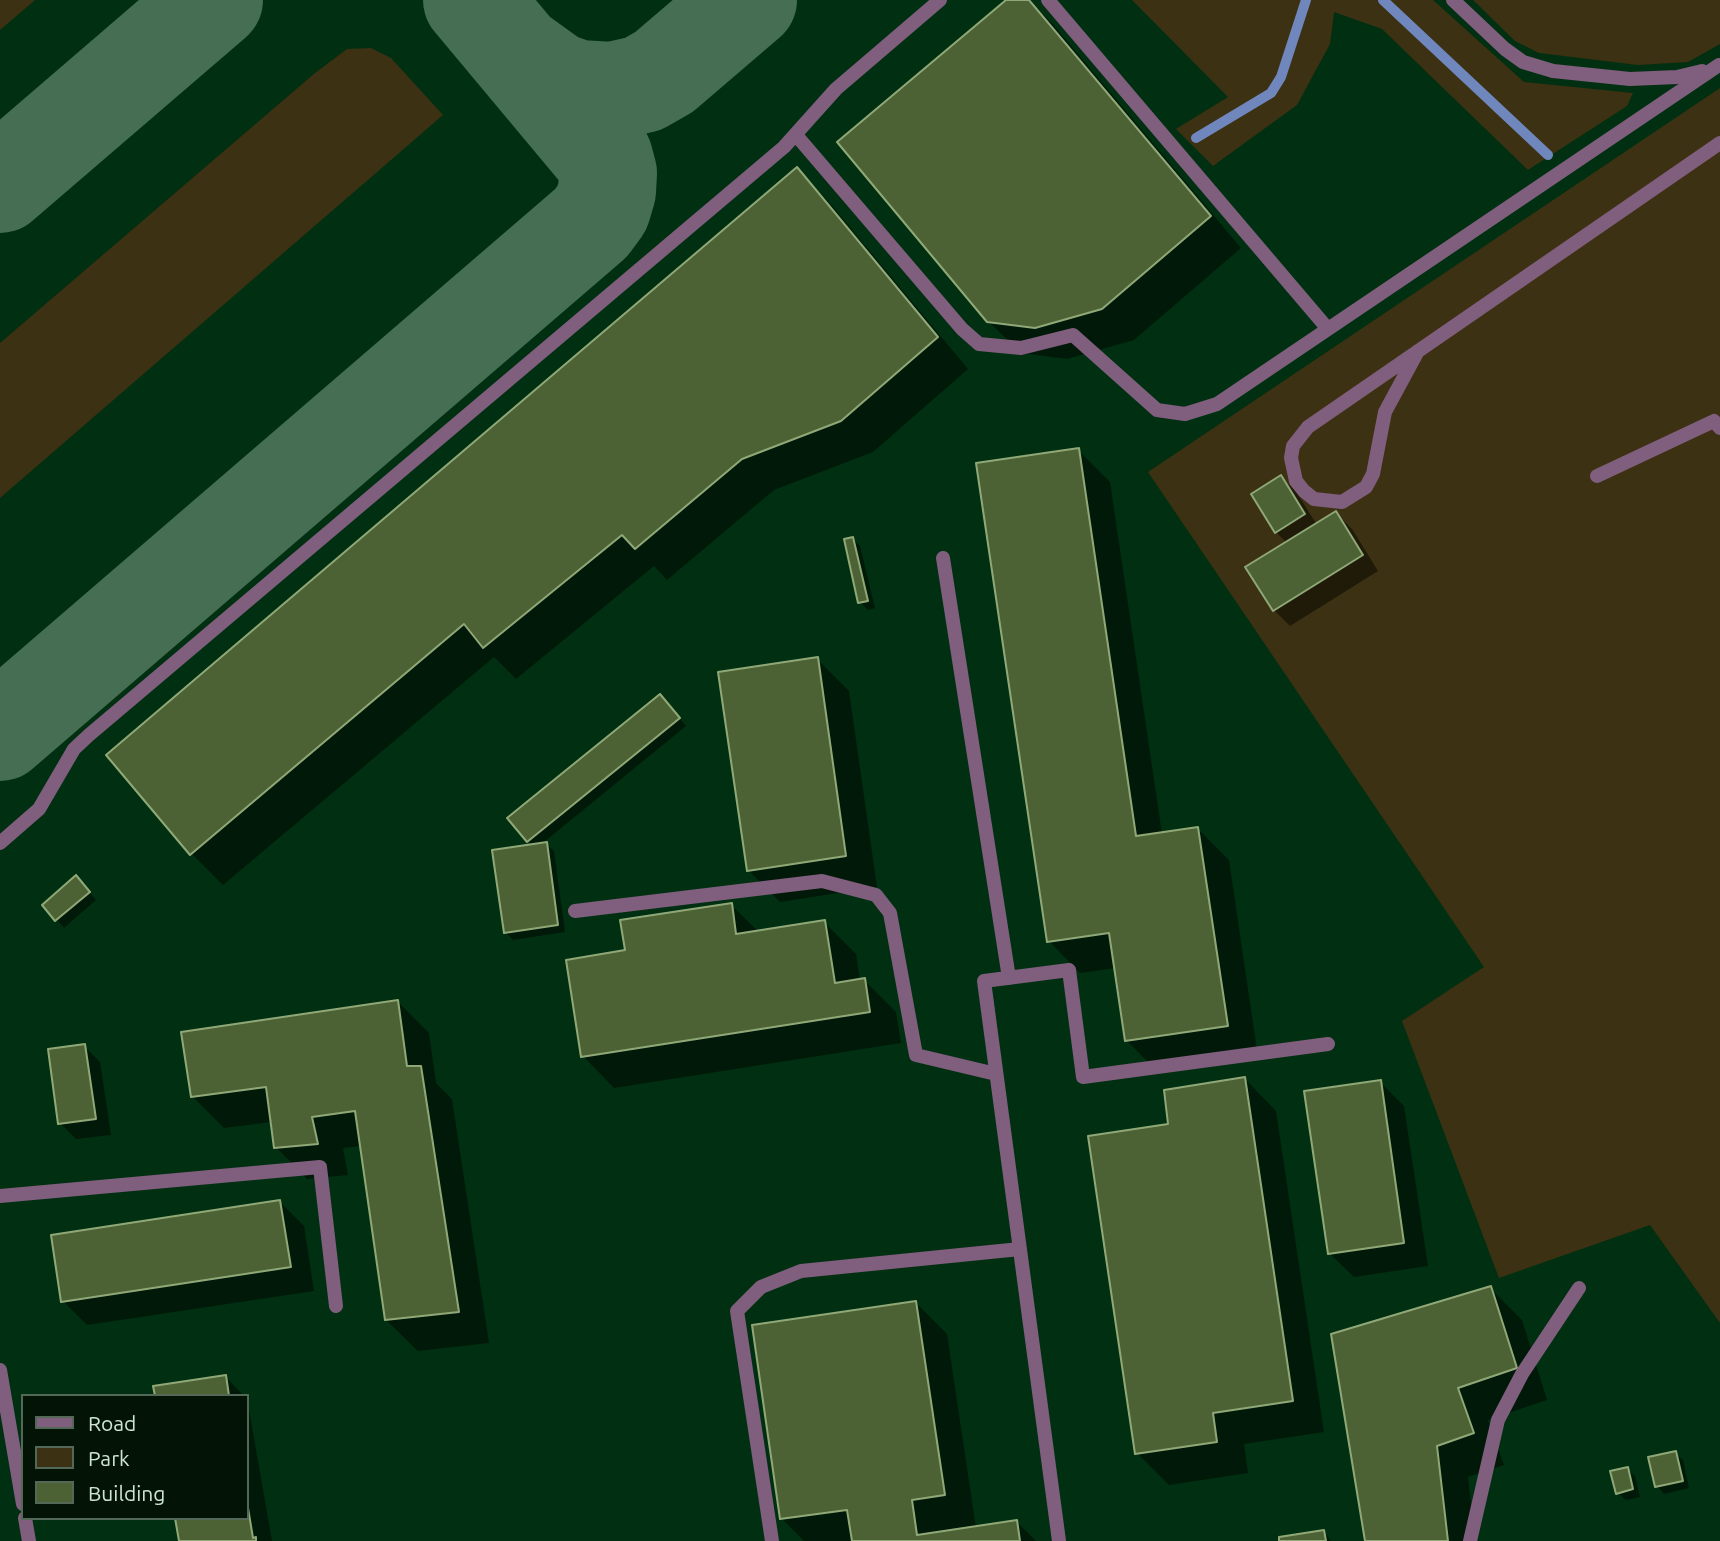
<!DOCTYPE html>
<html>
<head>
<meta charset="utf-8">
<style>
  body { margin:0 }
  #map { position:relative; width:1720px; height:1541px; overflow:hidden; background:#003011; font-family:Ubuntu,sans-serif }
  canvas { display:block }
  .legend { position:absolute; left:21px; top:1394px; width:228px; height:126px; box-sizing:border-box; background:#031406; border:2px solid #546857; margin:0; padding:9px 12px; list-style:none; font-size:21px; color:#cde5d1 }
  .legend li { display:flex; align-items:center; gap:14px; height:35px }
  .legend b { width:35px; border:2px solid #546857 }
</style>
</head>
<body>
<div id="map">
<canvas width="1720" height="1541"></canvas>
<ul class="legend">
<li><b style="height:9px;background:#805e7d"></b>Road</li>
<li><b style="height:19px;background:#3c3112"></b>Park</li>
<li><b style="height:19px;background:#4c6234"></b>Building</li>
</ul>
</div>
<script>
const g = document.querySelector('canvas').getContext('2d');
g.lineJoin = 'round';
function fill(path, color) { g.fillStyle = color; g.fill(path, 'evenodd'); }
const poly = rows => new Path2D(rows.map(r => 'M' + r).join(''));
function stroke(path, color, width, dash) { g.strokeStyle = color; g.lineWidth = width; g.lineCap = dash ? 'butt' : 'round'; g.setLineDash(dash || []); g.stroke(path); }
fill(poly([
  [0,0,35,0,0,30],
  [1132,0,1433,0,1524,82,1633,93,1627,106,1528,170,1382,29,1334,12,1330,44,1297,105,1213,166,1176,129,1228,97],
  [1473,0,1720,0,1720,44,1688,62,1638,65,1539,53,1515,41],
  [371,48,391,58,443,115,0,498,0,343,315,73,347,49],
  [1720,88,1720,1323,1650,1225,1499,1278,1402,1021,1484,967,1148,472]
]), '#3c3112');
fill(poly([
  [1008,0,1028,0,1051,22,1241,248,1134,340,1067,359,1021,353,988,321],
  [797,169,828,201,968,369,873,452,774,490,667,580,654,566,516,679,494,657,223,885,191,853],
  [1078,450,1110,482,1162,834,1198,829,1229,860,1258,1057,1158,1072,1127,1041,1116,968,1080,973,1049,941],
  [1281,477,1297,493,1317,525,1336,513,1352,529,1378,571,1290,626,1274,610,1287,543,1276,532],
  [853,539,860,546,875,608,868,610,860,602],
  [817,659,849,691,877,887,780,902,748,870],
  [668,704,686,726,544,842,554,851,565,932,513,940,505,932,533,846,528,841],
  [83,885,96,900,64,928,44,905],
  [731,905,759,932,824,922,856,954,860,981,864,980,896,1012,901,1043,614,1088,583,1056,627,952],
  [398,1002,429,1033,436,1083,452,1099,489,1343,418,1351,386,1320,361,1146,343,1148,348,1175,307,1179,276,1147,272,1122,224,1128,192,1096],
  [84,1046,100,1062,111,1135,76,1139,60,1123],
  [1245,1079,1276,1111,1324,1432,1244,1444,1248,1473,1169,1485,1137,1453,1170,1125],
  [1380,1082,1404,1106,1428,1266,1354,1277,1329,1253],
  [279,1201,304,1226,314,1291,87,1325,63,1301],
  [1490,1288,1522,1320,1547,1400,1488,1420,1504,1465,1468,1477,1475,1541,1367,1541],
  [916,1303,947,1334,976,1528,1017,1522,1036,1541,804,1541,782,1519],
  [225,1376,244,1396,156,1396],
  [247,1398,272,1541,181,1541,247,1518],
  [1675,1453,1683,1460,1689,1488,1664,1494,1657,1486],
  [1627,1469,1635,1476,1640,1497,1626,1500,1618,1493],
  [1324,1532,1331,1541,1281,1541]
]), '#0007');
stroke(poly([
  [1383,0,1548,155],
  [1196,138,1271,93,1281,77,1306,0]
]), '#7087be', 10);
stroke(poly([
  [519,55,555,81,578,89,612,91,643,84,664,72,748,0],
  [0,184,214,0],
  [0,732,591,223,602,208,607,191,608,173,604,158,472,0]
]), '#466e52', 98);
const building = poly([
  [1006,0,1029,0,1211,216,1102,309,1035,328,987,322,837,142,1006,0],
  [797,167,938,337,841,421,742,459,635,549,622,535,483,648,464,624,190,855,106,755,797,167],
  [1079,448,1136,836,1198,827,1228,1026,1125,1041,1109,933,1047,942,976,463,1079,448],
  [1281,475,1305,514,1275,533,1251,494,1281,475],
  [1336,511,1363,555,1273,611,1245,567,1336,511],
  [853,537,868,601,858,603,844,539,853,537],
  [818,657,846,856,747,871,718,672,818,657],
  [660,694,680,718,527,842,507,818,660,694],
  [547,842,558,925,504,933,492,850,547,842],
  [76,875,90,892,55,921,42,905,76,875],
  [732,903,736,934,825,920,835,983,865,978,870,1012,581,1057,566,960,625,950,620,920,732,903],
  [398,1000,407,1066,421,1066,459,1312,385,1320,355,1111,312,1117,318,1144,274,1148,266,1087,191,1097,181,1032,398,1000],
  [85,1044,96,1119,58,1124,48,1049,85,1044],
  [1245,1077,1293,1401,1213,1413,1217,1442,1135,1454,1088,1136,1168,1124,1164,1090,1245,1077],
  [1381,1080,1404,1243,1328,1254,1304,1091,1381,1080],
  [280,1200,291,1267,61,1302,51,1235,280,1200],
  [1491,1286,1517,1368,1458,1388,1474,1433,1437,1446,1448,1541,1365,1541,1331,1334,1491,1286],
  [916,1301,945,1495,912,1500,917,1535,1017,1520,1020,1541,852,1541,847,1510,780,1519,752,1325,916,1301],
  [226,1375,229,1396,155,1396,153,1386,226,1375],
  [1676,1451,1683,1481,1655,1487,1648,1457,1676,1451],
  [1628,1467,1633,1489,1616,1494,1610,1471,1628,1467],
  [247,1502,253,1538,256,1537,256,1541,179,1541,175,1518,247,1518,247,1502],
  [1324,1530,1326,1541,1279,1541,1279,1537,1324,1530]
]);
fill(building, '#4c6234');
stroke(building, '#90a877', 2);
stroke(poly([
  [1048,0,1328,329],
  [1453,0,1505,49,1523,62,1553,71,1630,79,1677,77,1702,71],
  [796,135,962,329,979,344,1021,348,1073,335,1157,410,1185,414,1217,404,1719,65],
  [1418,351,1385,412,1373,474,1366,487,1342,502,1314,499,1304,491,1296,481,1291,458,1293,446,1308,427,1720,143],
  [1597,476,1714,421,1720,428],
  [943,558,1009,978],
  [0,843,39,809,74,749,89,735,784,147,836,89,940,0],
  [575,911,822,881,876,895,890,913,916,1055,996,1074],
  [0,1196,320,1167,336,1306],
  [772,1541,737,1311,761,1287,801,1271,1020,1249],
  [1059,1541,984,981,1069,970,1083,1077,1328,1044],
  [1470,1541,1498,1420,1522,1374,1579,1288]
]), '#805e7d', 14);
stroke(poly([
  [0,1370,23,1504],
  [25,1518,29,1541]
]), '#805e7d', 14);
</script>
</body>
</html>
